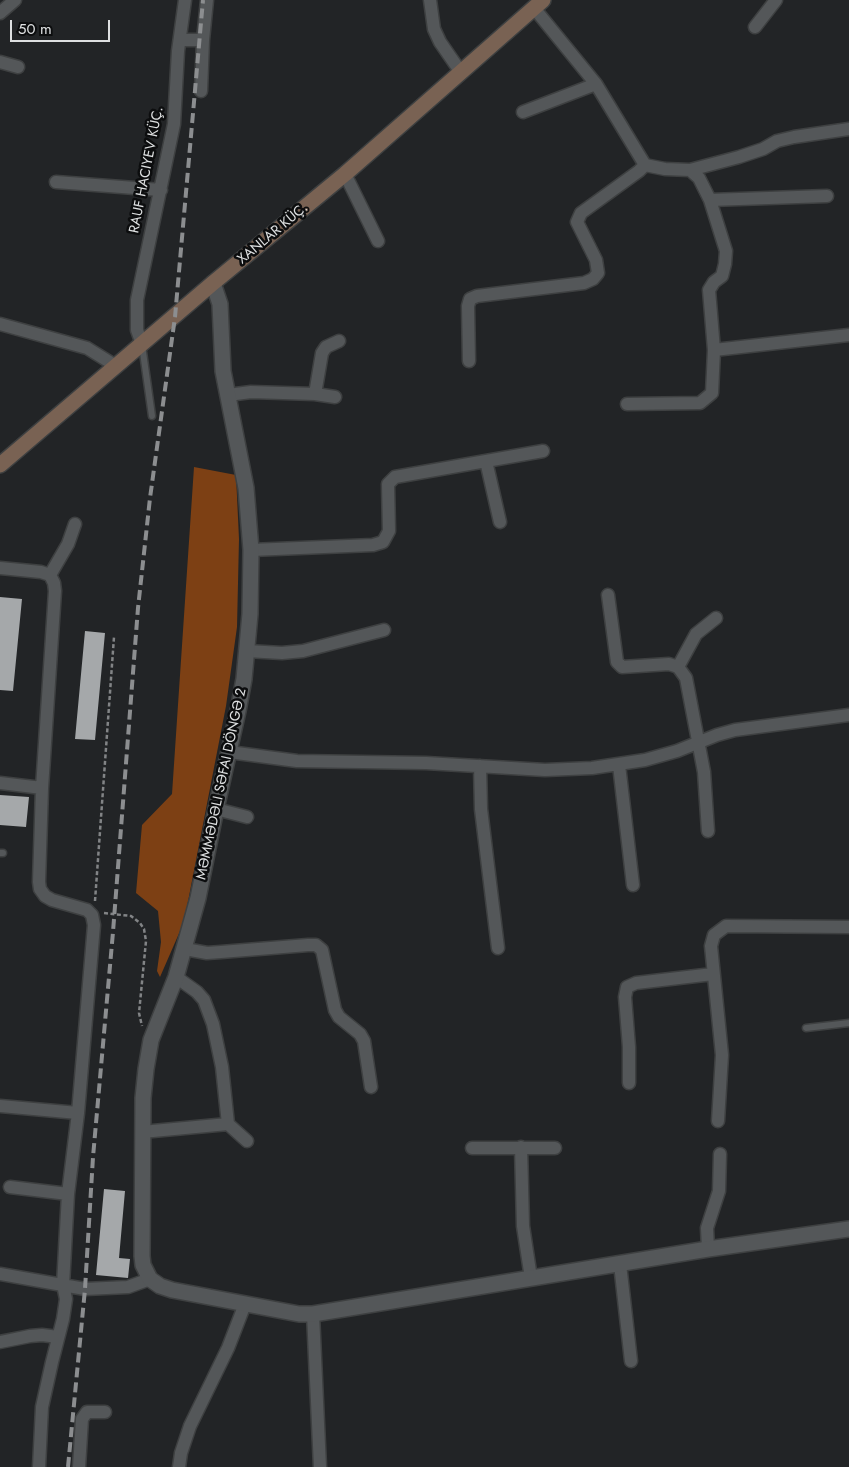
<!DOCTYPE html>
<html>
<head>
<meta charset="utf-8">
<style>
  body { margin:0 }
  #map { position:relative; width:849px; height:1467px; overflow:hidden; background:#222426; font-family:Jost,sans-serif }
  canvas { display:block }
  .scale { position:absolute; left:10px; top:20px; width:100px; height:22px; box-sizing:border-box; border:2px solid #dee0e1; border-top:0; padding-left:6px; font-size:15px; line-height:18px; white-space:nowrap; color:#dee0e1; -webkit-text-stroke:4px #0c0d0e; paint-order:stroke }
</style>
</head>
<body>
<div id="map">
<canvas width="849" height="1467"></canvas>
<div class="scale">50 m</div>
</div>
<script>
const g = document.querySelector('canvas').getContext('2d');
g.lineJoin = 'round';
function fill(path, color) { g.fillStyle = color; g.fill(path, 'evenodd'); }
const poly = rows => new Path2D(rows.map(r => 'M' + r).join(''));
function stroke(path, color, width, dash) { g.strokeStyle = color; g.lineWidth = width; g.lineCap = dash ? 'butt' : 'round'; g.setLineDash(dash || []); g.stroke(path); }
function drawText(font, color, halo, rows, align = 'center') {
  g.font = font + ' Jost,sans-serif'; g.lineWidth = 5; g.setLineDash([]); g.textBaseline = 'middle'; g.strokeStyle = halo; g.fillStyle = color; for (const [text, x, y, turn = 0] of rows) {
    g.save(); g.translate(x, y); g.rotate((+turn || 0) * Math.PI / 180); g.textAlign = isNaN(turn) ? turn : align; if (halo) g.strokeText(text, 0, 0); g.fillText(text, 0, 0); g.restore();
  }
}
fill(poly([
  [194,467,236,475,239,539,237,627,226,706,184,922,160,977,157,971,161,942,158,911,136,893,142,825,172,794]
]), '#7d4014');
fill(poly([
  [0,597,22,599,13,691,0,690],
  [85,631,105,633,95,740,75,739],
  [0,795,29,797,26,827,0,825],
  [104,1189,125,1191,119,1258,130,1259,128,1278,96,1275]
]), '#a5a8aa');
const service = poly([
  [142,345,152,416],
  [0,853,3,853],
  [806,1028,849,1023]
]);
const minor = poly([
  [430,0,434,29,440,42,460,71],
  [0,13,15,0],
  [755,27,776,0],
  [180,40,203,40,207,0],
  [0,62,18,67],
  [201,91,203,40],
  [523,112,596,84],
  [690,170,739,157,763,149,777,141,794,137,849,129],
  [345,174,378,241],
  [56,182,161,190],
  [710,200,827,196],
  [0,324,87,348,116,366],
  [142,344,137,330,137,300,174,124,178,51,185,0],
  [714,350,849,335],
  [469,361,468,306,470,299,477,296,584,283,593,279,598,273,596,260,577,222,581,213,639,171,645,165,596,84,534,8],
  [315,394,322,353,326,347,339,341],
  [228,395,251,392,315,394,335,397],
  [627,404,700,403,712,393,714,350,709,290,714,282,722,276,725,264,726,251,710,200,699,178,690,170,665,169,645,165],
  [486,461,500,522],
  [251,550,373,545,383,542,389,531,388,484,395,477,543,451],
  [0,568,41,572,50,575,54,583,55,591,42,788,39,882,40,889,45,896,52,900,87,910,92,915,94,925,78,1113,68,1194,63,1285,66,1299,63,1319,52,1362,42,1407,39,1467],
  [50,575,68,544,75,524],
  [608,595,617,662,622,667,669,664,678,667,686,678,704,772,708,831],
  [247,651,282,653,303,651,384,630],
  [678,667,696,634,716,618],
  [229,752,297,761,426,763,545,770,592,768,645,760,677,751,717,735,735,730,849,715],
  [619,765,633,885],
  [480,766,481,809,498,948],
  [0,783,42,788],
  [216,809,247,817],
  [185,949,207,953,221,952,308,945,316,945,322,950,335,1010,339,1017,360,1034,364,1041,371,1087],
  [629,1083,629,1047,625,997,627,987,636,983,713,974],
  [0,1106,78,1113],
  [718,1121,722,1055,711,946,714,935,726,926,849,927],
  [228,1124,247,1141],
  [142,1132,228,1124,222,1067,213,1024,204,1000,197,992,176,977],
  [521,1147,523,1226,531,1278],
  [472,1148,555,1148],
  [10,1187,68,1194],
  [708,1249,707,1228,719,1191,720,1154],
  [620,1264,631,1361],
  [0,1274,85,1289,128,1287,150,1279],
  [313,1314,320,1467],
  [0,1342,30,1336,42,1335,58,1337],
  [79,1467,82,1419,87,1412,105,1412],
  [179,1467,181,1453,190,1426,228,1348,245,1304]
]);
const tertiary = poly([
  [213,283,220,304,223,371,246,488,251,550,250,614,244,679,238,711,216,809,198,898,176,977,151,1040,146,1069,143,1098,142,1256,143,1265,150,1279,160,1286,172,1290,299,1314,313,1314,708,1249,849,1229]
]);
const secondary = poly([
  [0,465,213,283,345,174,543,0]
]);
stroke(service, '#3e4041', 9);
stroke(minor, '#3e4041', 15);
stroke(tertiary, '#3e4041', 18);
stroke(secondary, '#3e4041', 18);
stroke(poly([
  [95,901,114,637],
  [104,913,131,916,140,923,144,929,146,941,139,1013,142,1026]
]), '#828486', 2.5, [4, 2.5]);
stroke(service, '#545759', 6);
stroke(minor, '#545759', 12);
stroke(tertiary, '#545759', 15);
stroke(secondary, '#796253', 15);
stroke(poly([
  [68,1467,85,1289,93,1157,113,932,138,608,150,498,175,317,203,0]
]), '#8c8e90', 4, [10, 5]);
drawText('14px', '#dee0e1', '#0c0d0e', [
  ["RAUF HACIYEV KÜÇ.",147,170,-79],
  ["XANLAR KÜÇ.",273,234,-40],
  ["MƏMMƏDƏLI SƏFAI DÖNGƏ 2",222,784,-78]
]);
</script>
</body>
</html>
